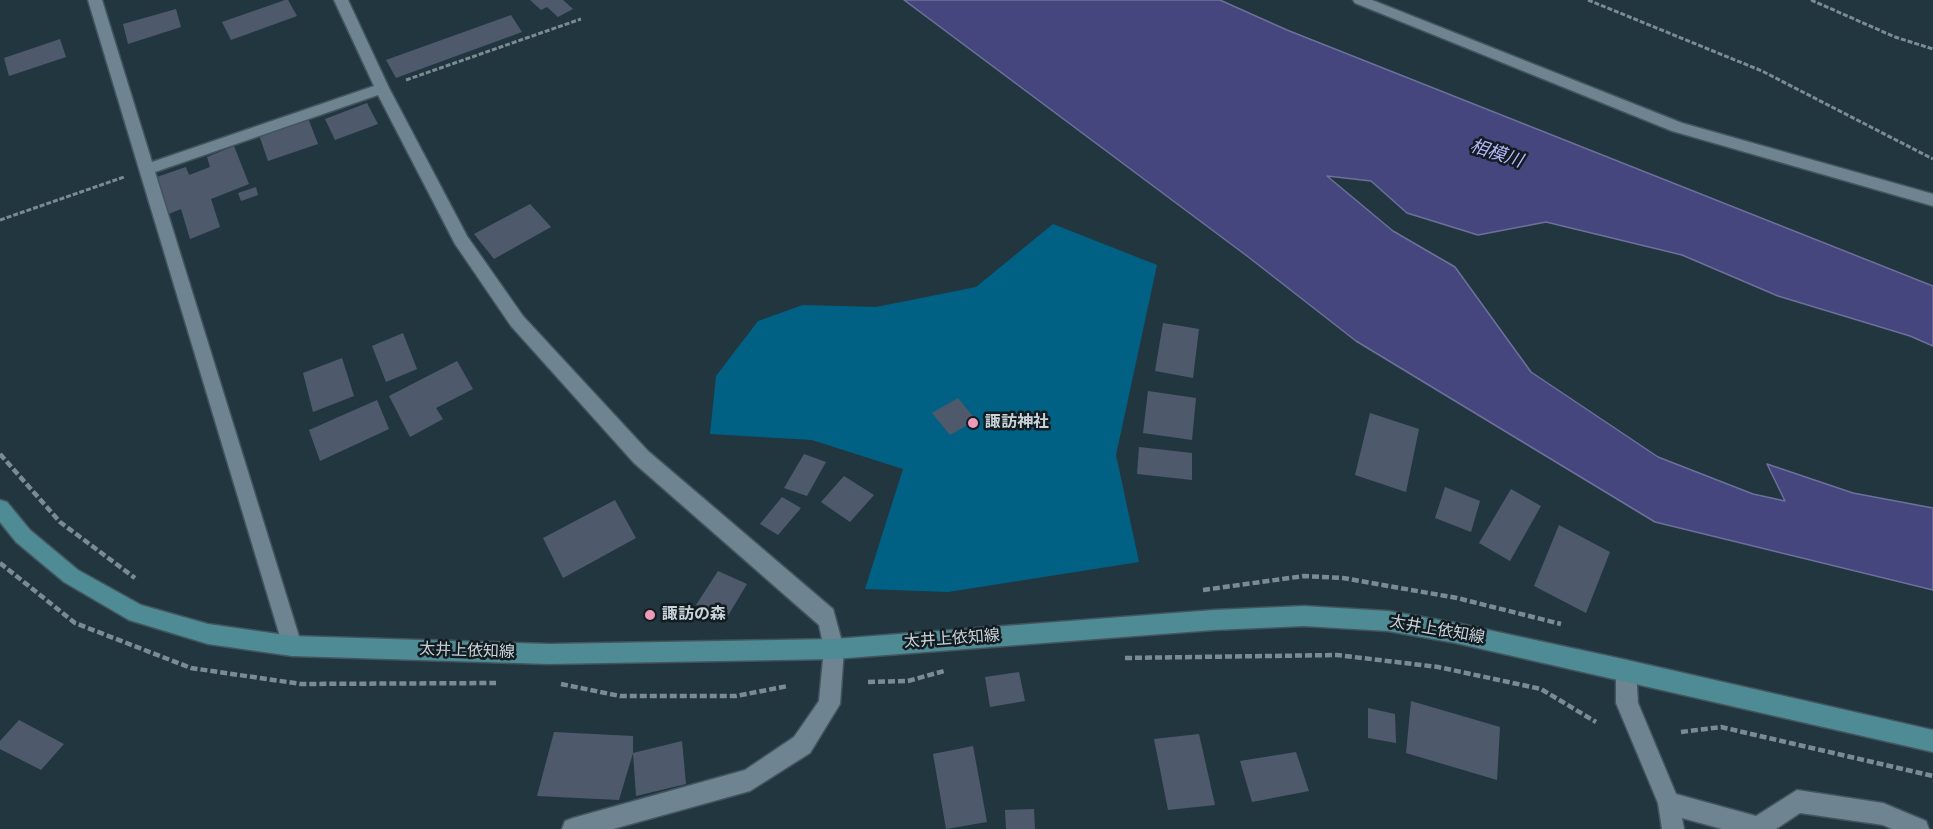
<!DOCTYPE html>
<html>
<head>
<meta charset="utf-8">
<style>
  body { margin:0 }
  canvas { display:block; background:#223640 }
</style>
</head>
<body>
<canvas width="1933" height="829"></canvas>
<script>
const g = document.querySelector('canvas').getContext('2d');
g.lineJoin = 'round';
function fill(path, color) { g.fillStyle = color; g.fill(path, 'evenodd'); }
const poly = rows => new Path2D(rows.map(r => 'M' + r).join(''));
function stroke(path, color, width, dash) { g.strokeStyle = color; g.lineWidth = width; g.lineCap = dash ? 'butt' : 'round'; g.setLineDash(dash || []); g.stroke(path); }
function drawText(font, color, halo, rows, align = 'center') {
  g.font = font + ' "Source Sans 3","Noto Sans JP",sans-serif'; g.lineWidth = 5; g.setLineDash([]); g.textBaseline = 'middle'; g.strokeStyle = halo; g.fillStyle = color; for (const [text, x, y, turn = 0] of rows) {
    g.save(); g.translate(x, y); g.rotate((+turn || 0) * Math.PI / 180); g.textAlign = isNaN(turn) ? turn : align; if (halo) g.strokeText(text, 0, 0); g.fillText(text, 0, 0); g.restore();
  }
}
fill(poly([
  [1053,224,1157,265,1116,455,1139,562,948,592,865,589,903,469,812,440,710,434,716,376,758,321,803,305,876,307,976,287]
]), '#006184');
const water = poly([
  [904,0,1220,0,1287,30,1933,286,1933,346,1910,336,1778,296,1682,255,1546,222,1478,235,1407,213,1371,181,1327,176,1393,231,1455,267,1531,372,1658,457,1753,494,1785,501,1767,464,1853,493,1933,508,1933,590,1655,522,1356,341,1247,256,904,0]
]);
fill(water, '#46467f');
stroke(water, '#6d709a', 1.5);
fill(poly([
  [285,0,288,0,297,16,231,40,222,22],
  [530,0,563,0,573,9,558,17,547,7,541,10],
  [176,9,181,27,128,44,123,24],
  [511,15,522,32,396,78,386,60],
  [60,39,66,57,9,76,4,58],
  [367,103,378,124,335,140,325,119],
  [308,118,318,144,268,161,259,135],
  [234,146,249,184,211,199,220,227,190,239,181,209,166,215,154,178,186,167,189,175,210,167,207,157],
  [256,187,258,195,241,201,238,193],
  [530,204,551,227,494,259,474,234],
  [1163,323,1199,329,1193,378,1155,371],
  [403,333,417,369,386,382,372,346],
  [342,358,354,396,313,412,303,373],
  [457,361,473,389,436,408,443,419,410,437,389,396],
  [1148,391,1196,398,1192,440,1143,433],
  [958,398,976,420,950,435,932,413],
  [377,400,389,429,320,461,309,430],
  [1370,413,1419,429,1406,492,1355,475],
  [1139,447,1192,453,1192,480,1137,474],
  [804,454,826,462,807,496,784,488],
  [844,476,874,495,850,522,821,502],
  [1445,487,1480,501,1471,532,1435,518],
  [1511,489,1541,506,1510,561,1479,543],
  [782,497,801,508,778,535,760,524],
  [615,500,636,538,563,578,543,538],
  [1559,525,1610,552,1586,613,1534,586],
  [718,571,747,584,726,619,696,605],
  [1019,672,1025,701,990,707,985,677],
  [1411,701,1500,727,1497,780,1406,753],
  [1368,708,1395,714,1396,743,1368,738],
  [19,720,64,744,41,770,0,749,0,741],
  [554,732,633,736,633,753,619,800,537,796],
  [1199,734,1215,805,1168,810,1154,739],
  [682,741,686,784,636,796,633,753],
  [973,746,987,822,946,829,933,754],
  [1296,752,1309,791,1252,802,1240,761],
  [1034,809,1035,829,1006,829,1005,810]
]), '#4e5a6b');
const minor = poly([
  [88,0,102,0,152,162,374,86,334,0,348,0,389,88,467,236,523,316,648,451,833,609,844,649,840,704,810,753,750,791,613,829,562,829,565,821,573,818,745,770,794,737,819,701,824,649,819,625,634,463,511,326,455,244,378,95,155,172,302,646,299,653,292,656,285,653,88,0],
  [1353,0,1372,0,1682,123,1933,194,1933,206,1672,131,1355,3,1353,0],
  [1626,660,1633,663,1636,670,1638,703,1676,794,1756,816,1797,790,1883,803,1926,821,1929,829,1892,829,1883,825,1800,813,1776,829,1722,829,1682,818,1684,829,1662,829,1658,803,1616,703,1616,670,1619,663,1626,660]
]);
const major = poly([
  [0,500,7,502,30,530,78,570,141,605,208,624,292,636,549,644,834,639,1214,610,1304,606,1388,611,1456,623,1618,658,1933,730,1933,752,1456,643,1388,631,1304,626,1214,630,834,659,549,664,292,656,208,644,129,620,64,582,16,542,0,522,0,500]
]);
stroke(minor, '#43545d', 3);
stroke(major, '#43545d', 3);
stroke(poly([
  [1588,0,1762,71,1933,159],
  [1811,0,1895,37,1933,49],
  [406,80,581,19],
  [0,220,124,177]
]), '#7b8b93', 3, [5, 2]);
stroke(poly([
  [0,454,60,522,135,578],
  [0,563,75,623,191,668,301,684,496,683],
  [1203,590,1304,576,1343,578,1457,598,1561,624],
  [1125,658,1337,655,1438,667,1541,689,1596,722],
  [868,682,908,681,944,671],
  [561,684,620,696,736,696,788,686],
  [1681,732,1721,727,1933,776]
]), '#7b8b93', 4.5, [7, 3]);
fill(minor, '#6e8490');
fill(major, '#4e8b95');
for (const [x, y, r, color] of [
  [973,423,6,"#ef9ab8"],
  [650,615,6,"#ef9ab8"]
]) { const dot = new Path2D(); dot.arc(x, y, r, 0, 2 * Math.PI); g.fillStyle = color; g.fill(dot); stroke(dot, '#131c21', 2); }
drawText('bold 16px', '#c8d3da', '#131c21', [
  ["諏訪神社",985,423],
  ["諏訪の森",662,615]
], 'left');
drawText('16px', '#c8d3da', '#131c21', [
  ["太井上依知線",1437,631,10],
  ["太井上依知線",952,640,-4],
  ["太井上依知線",467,652,2]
]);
drawText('italic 18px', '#b4b7fd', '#131c21', [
  ["相模川",1496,155,18]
]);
</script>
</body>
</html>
